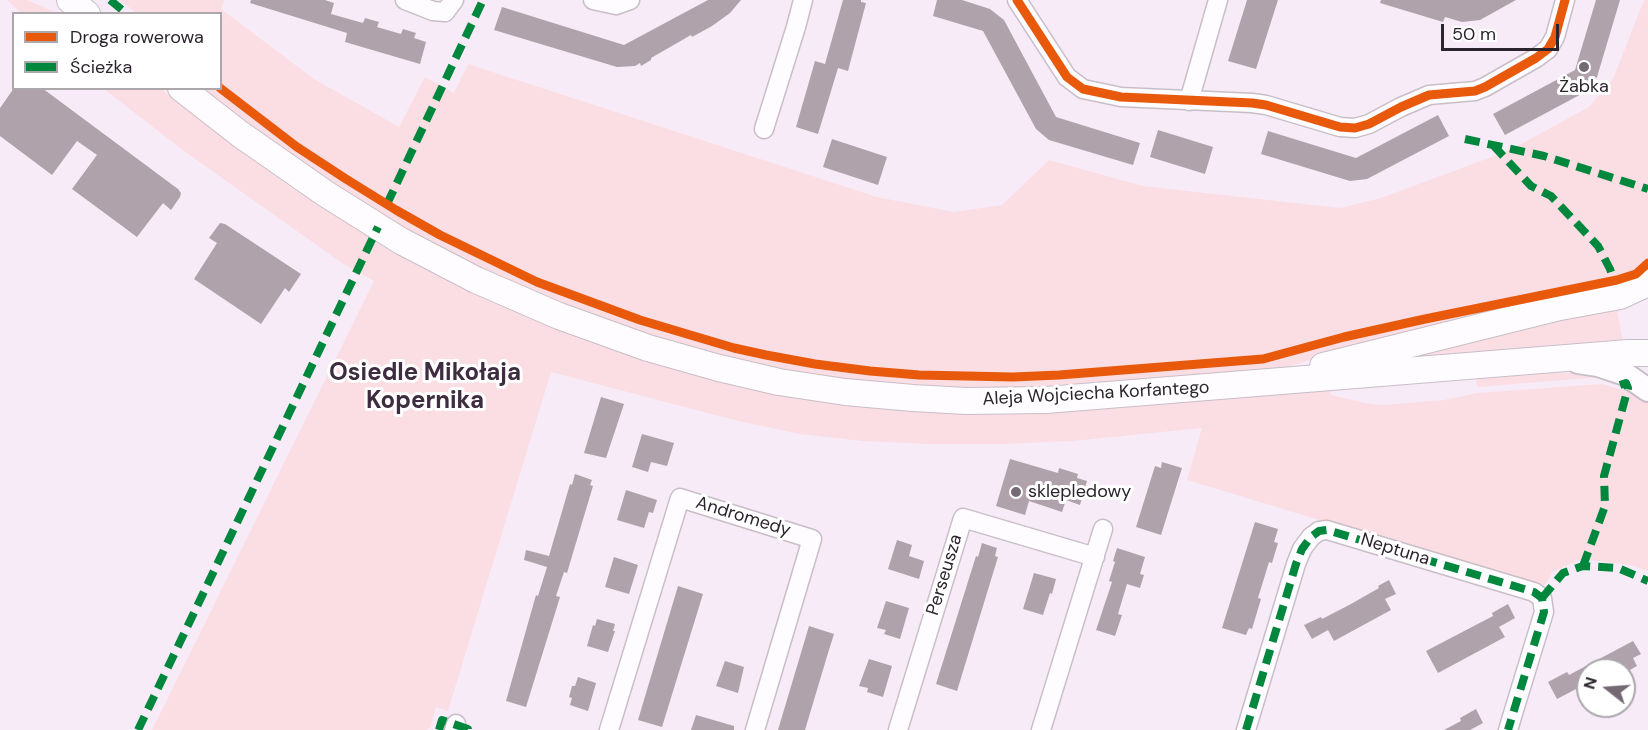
<!DOCTYPE html>
<html>
<head>
<meta charset="utf-8">
<style>
  body { margin:0 }
  #map { position:relative; width:1648px; height:730px; overflow:hidden; background:#f7ebf7; font-family:"DM Sans",sans-serif }
  canvas { display:block }
  .legend { position:absolute; left:12px; top:12px; width:210px; height:78px; box-sizing:border-box; background:#fff; border:2px solid #aba7ab; margin:0; padding:8px 10px; list-style:none; font-size:18px; color:#2c242d }
  .legend li { display:flex; align-items:center; gap:12px; height:30px }
  .legend b { width:30px; border:2px solid #aba7ab }
  .north { position:absolute; left:1576px; top:658px; width:60px; height:60px; box-sizing:border-box; background:#fff; border:2px solid #aba7ab; border-radius:50%; rotate:287deg; font-size:16px; font-weight:700; line-height:24px; text-align:center; color:#2c242d }
  .north::after { content:''; display:block; margin:auto; width:21px; height:27px; background:#736a74; clip-path:polygon(50% 0,100% 100%,50% 72%,0 100%) }
  .scale { position:absolute; left:1441px; top:24px; width:118px; height:27px; box-sizing:border-box; border:3px solid #2c242d; border-top:0; padding-left:8px; font-size:18px; line-height:21px; white-space:nowrap; color:#2c242d; -webkit-text-stroke:4px #fff; paint-order:stroke }
</style>
</head>
<body>
<div id="map">
<canvas width="1648" height="730"></canvas>
<ul class="legend">
<li><b style="height:8px;background:#e8590c"></b>Droga rowerowa</li>
<li><b style="height:8px;background:#00873e"></b>Ścieżka</li>
</ul>
<div class="north">N</div>
<div class="scale">50 m</div>
</div>
<script>
const g = document.querySelector('canvas').getContext('2d');
g.lineJoin = 'round';
function fill(path, color) { g.fillStyle = color; g.fill(path, 'evenodd'); }
const poly = rows => new Path2D(rows.map(r => 'M' + r).join(''));
function stroke(path, color, width, dash) { g.strokeStyle = color; g.lineWidth = width; g.lineCap = dash ? 'butt' : 'round'; g.setLineDash(dash || []); g.stroke(path); }
function drawText(font, color, halo, rows, align = 'center') {
  g.font = font + ' "DM Sans",sans-serif'; g.lineWidth = 6; g.setLineDash([]); g.textBaseline = 'middle'; g.strokeStyle = halo; g.fillStyle = color; for (const [text, x, y, turn = 0] of rows) {
    g.save(); g.translate(x, y); g.rotate((+turn || 0) * Math.PI / 180); g.textAlign = isNaN(turn) ? turn : align; if (halo) g.strokeText(text, 0, 0); g.fillText(text, 0, 0); g.restore();
  }
}
fill(poly([
  [7,0,27,0,57,13,21,13],
  [120,0,224,0,221,9,314,79,399,127,425,77,454,93,468,64,877,197,954,212,1002,205,1049,160,1143,186,1286,202,1341,208,1381,198,1510,150,1589,107,1613,79,1644,0,1648,0,1648,257,1634,270,1628,273,1359,330,1263,355,1014,374,920,372,816,361,735,345,640,317,588,299,538,279,487,256,441,232,347,176,299,144,221,85,220,14,136,13],
  [104,89,161,89,223,137,292,188,393,251,481,296,549,326,615,350,685,372,755,390,828,403,877,408,986,414,1112,408,1330,390,1331,395,1365,403,1382,405,1444,400,1478,393,1586,385,1602,384,1623,390,1626,383,1648,399,1648,571,1630,565,1582,559,1552,572,1547,582,1541,587,1187,480,1202,428,1073,441,1004,444,927,444,862,441,800,434,738,421,551,372,448,711,436,707,430,728,427,730,152,730,374,281,342,263,184,151],
  [202,89,214,89,291,147,387,210,493,266,561,295,625,319,693,340,783,362,837,370,915,378,1015,381,1060,379,1251,364,1277,360,1358,337,1586,289,1610,284,1612,285,1361,344,1284,368,1267,370,1060,387,1015,389,970,388,915,385,836,378,781,369,734,359,654,337,558,302,490,273,384,216,332,184,247,124],
  [1617,309,1623,342,1331,368],
  [1560,372,1560,373,1578,372,1602,377,1477,387,1476,379]
]), '#fbdee4');
fill(poly([
  [251,0,325,0,334,3,331,14,363,23,365,18,379,22,377,27,401,34,403,29,416,33,414,38,426,42,420,64,345,42,347,33,250,3],
  [708,0,741,0,730,13,712,26,692,37,691,35,651,58,651,60,641,66,640,63,635,66,617,67,494,30,502,7,624,45],
  [843,0,861,0,861,2,866,3,848,71,838,68,818,134,796,127,815,61,825,64],
  [937,0,962,0,990,9,1004,20,1056,117,1140,143,1133,165,1049,140,1036,129,983,31,933,16],
  [1247,0,1278,0,1256,69,1228,61],
  [1381,0,1516,0,1480,20,1462,22,1445,17,1443,22,1380,3],
  [1596,0,1620,0,1597,77,1587,91,1505,135,1493,114,1575,70],
  [14,88,42,88,178,189,181,193,180,197,171,210,163,203,137,237,72,189,97,155,77,141,52,175,0,136,0,108],
  [1438,115,1449,136,1367,179,1350,181,1261,154,1268,131,1356,158],
  [1158,130,1213,147,1205,174,1150,157],
  [832,139,887,157,878,185,823,167],
  [220,223,225,224,301,274,289,292,285,288,261,324,194,279,217,243,209,238],
  [601,397,624,404,606,458,584,453],
  [642,434,674,443,667,466,651,462,648,472,632,467],
  [1010,459,1058,473,1059,468,1078,474,1077,478,1087,481,1080,505,1066,500,1062,512,1029,501,1025,515,996,506],
  [1162,462,1182,468,1161,535,1136,527,1155,466,1161,468],
  [575,474,592,480,590,485,593,486,567,573,564,572,556,596,560,597,526,707,506,701,536,595,538,596,547,567,524,560,526,550,549,556,570,484,572,485],
  [626,490,657,500,653,513,649,512,644,528,617,520],
  [1255,522,1278,529,1274,542,1278,543,1272,563,1269,562,1258,598,1261,599,1252,629,1249,628,1246,635,1222,628],
  [897,540,912,545,909,556,924,561,919,579,888,569],
  [982,543,997,548,995,556,998,557,957,691,936,684,976,556,978,557],
  [1117,548,1145,557,1140,574,1144,575,1140,588,1127,584,1118,614,1122,615,1115,636,1096,630,1112,582,1109,581,1115,562,1113,561],
  [614,557,638,565,629,594,605,587],
  [1034,573,1056,579,1052,594,1050,593,1043,615,1023,609],
  [1389,580,1396,594,1385,599,1391,610,1334,641,1328,630,1312,639,1304,625,1321,617,1322,619,1351,604,1379,588,1378,586],
  [678,586,703,594,662,727,638,720],
  [886,601,909,608,900,639,884,634,886,630,877,628],
  [1508,604,1515,618,1499,627,1505,637,1438,673,1426,651,1493,616,1492,613],
  [597,619,615,624,613,631,615,631,608,652,587,646,593,625,595,626],
  [809,626,834,634,828,653,805,730,778,730],
  [1633,641,1641,654,1633,658,1637,666,1630,670,1588,670,1588,710,1576,689,1557,699,1548,682,1567,672,1569,675],
  [869,659,892,666,883,697,867,692,868,688,859,686],
  [725,661,744,667,738,693,716,686],
  [578,677,596,683,588,711,570,705,572,698,569,697,572,686,575,686],
  [1476,709,1483,723,1470,730,1444,730,1461,721,1460,718],
  [696,715,734,726,734,730,691,730]
]), '#b0a2ab');
const minor = poly([
  [405,0,433,11,445,12,454,0],
  [593,0,616,5,630,0],
  [1017,0,1067,77,1083,89,1121,97,1252,103,1266,105,1340,127,1355,128,1369,124,1401,107,1429,95,1475,91,1485,87,1536,58,1548,49,1555,37,1565,0],
  [1189,101,1218,0],
  [764,129,796,27,803,0],
  [454,730,456,724],
  [609,730,680,498,812,539,755,730],
  [898,730,963,518,1095,557],
  [1041,730,1103,529],
  [1246,730,1296,564,1302,549,1311,537,1319,531,1327,530,1534,592,1542,598,1544,612,1508,730]
]);
const tertiary = poly([
  [1578,362,1598,365,1625,374,1648,390]
]);
const secondary = poly([
  [70,0,87,14],
  [181,88,240,134,326,194,401,241,476,280,559,316,648,348,719,368,779,382,845,392,913,398,966,401,1046,400,1628,353,1648,353],
  [1323,366,1560,307,1620,296,1648,283]
]);
stroke(minor, '#c8bec8', 21);
stroke(tertiary, '#c8bec8', 26);
stroke(secondary, '#c8bec8', 28);
stroke(minor, '#fefcfe', 18);
stroke(tertiary, '#fefcfe', 22);
stroke(secondary, '#fefcfe', 26);
stroke(poly([
  [110,0,127,14],
  [1465,139,1544,156,1648,189],
  [1493,145,1531,186,1551,196,1598,246,1610,269,1614,281],
  [387,204,483,0],
  [1583,566,1605,506,1604,476,1628,388,1626,383,1620,385],
  [1542,598,1563,573,1583,566,1618,568,1648,581],
  [138,730,378,227],
  [439,730,442,720,468,729,468,730],
  [1246,730,1296,564,1302,549,1311,537,1319,531,1327,530,1534,592,1542,598,1544,612,1508,730]
]), '#00873e', 8, [15, 8]);
stroke(poly([
  [1017,0,1067,77,1083,89,1121,97,1252,103,1266,105,1340,127,1355,128,1369,124,1401,107,1429,95,1475,91,1485,87,1536,58,1548,49,1555,37,1565,0],
  [220,88,297,147,346,179,396,210,440,235,537,282,640,320,734,348,766,355,815,364,870,371,919,375,1013,377,1059,375,1263,359,1344,337,1425,319,1617,280,1636,274,1648,263]
]), '#e8590c', 9);
for (const [x, y, r, color] of [
  [1584,67,6,"#736a74"],
  [1016,492,6,"#736a74"]
]) { const dot = new Path2D(); dot.arc(x, y, r, 0, 2 * Math.PI); g.fillStyle = color; g.fill(dot); stroke(dot, '#fff', 2); }
drawText('18px', '#2c242d', '#fff', [
  ["Żabka",1584,87],
  ["sklepledowy",1028,492,"left"]
]);
drawText('18px', '#2c242d', '#fff', [
  ["Aleja Wojciecha Korfantego",1096,394,-3],
  ["Andromedy",743,517,17],
  ["Neptuna",1395,550,17],
  ["Perseusza",945,575,-73]
]);
drawText('bold 24px', '#3e2d40', '#fff', [
  ["Osiedle Mikołaja",425,374],
  ["Kopernika",425,402]
]);
</script>
</body>
</html>
